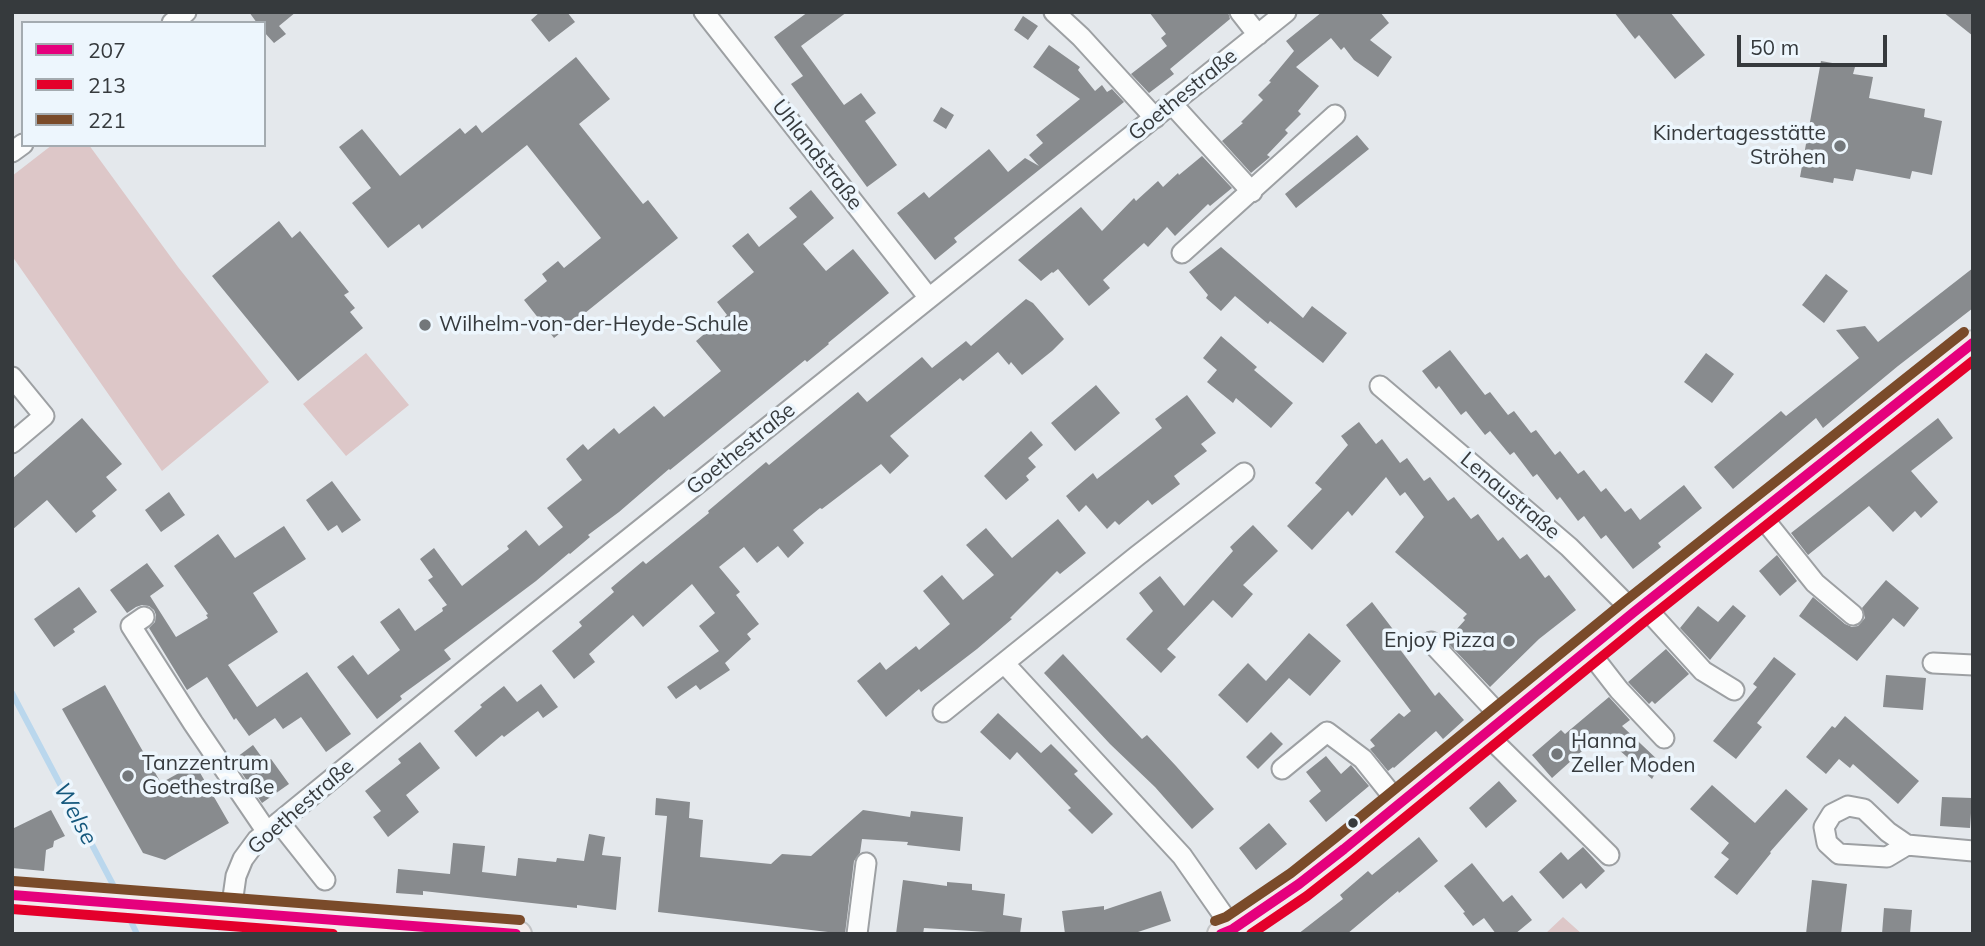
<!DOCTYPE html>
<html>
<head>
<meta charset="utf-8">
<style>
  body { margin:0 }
  #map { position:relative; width:1985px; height:946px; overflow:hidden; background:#e4e8ec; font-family:Mulish,sans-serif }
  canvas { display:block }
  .frame { position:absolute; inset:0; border:14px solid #363a3d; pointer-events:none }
  .legend { position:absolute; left:21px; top:21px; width:245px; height:126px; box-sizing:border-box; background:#edf6fd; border:2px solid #a4abb0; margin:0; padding:9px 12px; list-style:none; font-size:21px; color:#363a3d }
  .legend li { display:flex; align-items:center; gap:14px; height:35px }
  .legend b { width:35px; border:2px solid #a4abb0 }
  .scale { position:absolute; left:1737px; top:35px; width:150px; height:32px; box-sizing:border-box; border:4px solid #363a3d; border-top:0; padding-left:9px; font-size:21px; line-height:24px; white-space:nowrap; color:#363a3d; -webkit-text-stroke:5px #edf6fd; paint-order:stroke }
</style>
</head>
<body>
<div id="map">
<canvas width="1985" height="946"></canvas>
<div class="frame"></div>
<ul class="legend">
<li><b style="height:9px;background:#e5007d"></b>207</li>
<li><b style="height:9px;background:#e4002b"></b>213</li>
<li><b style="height:9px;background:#7a4b2a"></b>221</li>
</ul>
<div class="scale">50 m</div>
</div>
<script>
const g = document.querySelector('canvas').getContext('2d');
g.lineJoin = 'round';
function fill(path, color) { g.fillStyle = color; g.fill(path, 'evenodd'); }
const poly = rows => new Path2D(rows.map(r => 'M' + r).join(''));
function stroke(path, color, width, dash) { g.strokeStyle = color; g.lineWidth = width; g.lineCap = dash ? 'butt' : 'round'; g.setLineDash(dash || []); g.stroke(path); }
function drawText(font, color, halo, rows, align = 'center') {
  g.font = font + ' Mulish,sans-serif'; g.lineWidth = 7; g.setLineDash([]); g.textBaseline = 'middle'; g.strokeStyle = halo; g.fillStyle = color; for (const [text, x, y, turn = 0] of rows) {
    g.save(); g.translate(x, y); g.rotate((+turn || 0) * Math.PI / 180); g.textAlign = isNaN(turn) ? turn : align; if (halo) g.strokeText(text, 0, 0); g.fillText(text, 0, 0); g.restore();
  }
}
fill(poly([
  [52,145,89,145,178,267,269,382,162,471,12,256,12,176],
  [366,353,409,405,346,456,303,404],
  [1563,917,1582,934,1545,934]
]), '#ddc7c8');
stroke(poly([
  [12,693,119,896],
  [125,909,137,934]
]), '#bad7ed', 6);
fill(poly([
  [249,12,296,12,279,26,286,34,274,43,264,32,264,23,257,23],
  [540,12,567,12,575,22,549,42,531,20],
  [808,12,847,12,801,46,844,105,861,93,876,113,865,121,897,165,867,187,791,84,803,76,774,37],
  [1149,12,1228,12,1230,19,1170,69,1174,74,1149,93,1131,74,1167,46,1161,38,1166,34],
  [1322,12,1380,12,1389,23,1370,40,1392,57,1378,77,1354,60,1344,47,1341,50,1331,38,1296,67,1319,86,1298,111,1301,114,1285,130,1288,133,1267,155,1270,157,1251,173,1222,141,1243,123,1241,122,1263,100,1258,95,1271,82,1269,81,1294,51,1286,41],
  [1614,12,1670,12,1705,55,1675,79,1639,35,1635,39],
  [1943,12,1973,12,1973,36],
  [1023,16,1038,26,1028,40,1014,30],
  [1049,45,1080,67,1078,70,1095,91,1102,85,1107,92,1112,89,1124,102,954,238,957,242,935,260,897,213,924,192,929,198,989,149,1008,172,1025,158,1039,166,1029,155,1043,143,1036,135,1080,99,1033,67],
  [576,57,610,99,579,124,643,204,648,200,678,238,554,338,524,300,547,281,542,274,558,261,564,268,601,238,527,145,422,229,419,224,388,248,352,203,371,188,339,147,362,129,400,176,460,128,465,134,476,125,482,133],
  [1821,61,1855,67,1853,74,1873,77,1869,98,1925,109,1924,117,1942,121,1932,175,1912,171,1910,179,1856,169,1853,181,1834,178,1833,183,1800,177],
  [941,107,954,115,946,129,933,121],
  [1357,135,1369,149,1296,208,1285,194],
  [1202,156,1232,188,1210,206,1208,204,1175,236,1167,227,1148,247,1144,243,1103,280,1110,288,1089,306,1058,269,1053,273,1052,272,1041,281,1018,260,1081,207,1102,231,1134,198,1136,201,1158,181,1163,187,1178,173,1179,175],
  [811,190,834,218,803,244,826,271,853,249,889,293,828,343,829,344,807,362,805,360,670,470,669,469,619,512,588,535,590,537,570,554,569,553,536,581,444,650,451,659,400,696,402,699,377,719,337,667,353,655,368,675,400,650,380,622,399,608,415,631,443,611,442,608,447,605,428,580,433,577,420,559,434,548,462,586,509,549,507,546,526,530,539,546,563,527,547,508,582,480,566,459,583,444,588,450,614,428,619,434,654,406,664,417,721,371,696,341,727,315,717,302,754,272,732,246,748,233,759,247,797,217,789,208],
  [279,221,292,238,300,231,349,292,344,295,355,308,350,312,363,328,298,381,212,276],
  [1221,247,1303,318,1312,306,1347,333,1323,363,1270,321,1268,324,1235,296,1221,311,1206,298,1208,295,1189,272],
  [1973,268,1973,308,1898,366,1823,428,1816,418,1733,489,1714,467,1781,411,1786,416,1859,358,1836,330,1865,326,1878,342],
  [1826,274,1848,291,1824,323,1802,305],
  [1026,299,1033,303,1064,339,1052,351,1022,375,1011,362,1009,365,998,352,963,381,960,378,890,436,909,456,890,474,881,464,822,509,820,508,793,530,804,543,788,558,778,546,757,563,744,547,719,567,740,592,736,595,759,624,747,634,751,639,725,663,730,670,700,690,696,685,676,699,667,687,719,651,699,626,715,613,692,584,643,627,633,615,589,654,595,662,574,679,552,651,582,626,579,622,614,592,611,588,643,561,646,564,709,513,708,511,766,462,769,465,858,392,867,402,922,357,932,368,966,341,971,346],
  [1221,336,1257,367,1254,370,1293,403,1271,428,1236,398,1233,403,1207,382,1217,370,1203,358],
  [1450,350,1485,395,1490,392,1508,415,1514,411,1531,433,1536,430,1555,455,1560,451,1578,474,1584,470,1601,492,1606,488,1625,512,1631,508,1640,520,1684,485,1702,508,1658,543,1661,547,1633,569,1606,535,1601,539,1584,516,1578,521,1560,497,1557,500,1537,474,1533,477,1514,452,1510,455,1490,431,1485,435,1466,411,1461,415,1439,386,1436,389,1422,371],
  [1706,353,1734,374,1712,403,1684,382],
  [1096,385,1120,413,1075,451,1051,423],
  [1187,395,1216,433,1201,444,1207,451,1174,476,1180,484,1152,505,1148,500,1119,525,1115,521,1107,529,1086,505,1079,512,1066,496,1093,473,1097,479,1162,428,1155,419],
  [82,418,122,464,106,477,117,490,92,511,96,516,76,533,47,500,12,530,12,479],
  [1938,418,1953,438,1911,471,1938,502,1921,518,1915,511,1893,532,1869,506,1808,555,1791,533],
  [1359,422,1376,444,1382,439,1400,463,1407,458,1424,481,1430,477,1448,501,1454,497,1471,519,1478,514,1498,541,1503,537,1520,559,1527,554,1545,578,1549,575,1576,610,1539,639,1490,687,1446,641,1465,620,1463,618,1467,614,1395,552,1424,517,1405,492,1400,496,1386,477,1352,516,1348,511,1312,550,1287,526,1322,489,1315,483,1348,445,1341,436],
  [1031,431,1043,445,1028,458,1036,467,1026,476,1029,480,1006,500,984,476],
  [332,481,361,520,342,533,337,525,328,531,306,500],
  [169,492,185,515,161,532,145,510],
  [1058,519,1086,553,1060,574,1057,571,1010,618,1012,619,977,649,921,692,919,689,886,717,857,681,880,662,886,670,916,646,919,650,950,624,923,591,942,575,963,600,994,575,966,545,986,528,1012,558],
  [1253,525,1278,551,1243,585,1253,594,1232,618,1213,600,1167,649,1176,657,1161,673,1126,639,1153,611,1139,593,1160,576,1184,606,1233,551,1230,547],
  [284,526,306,559,253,593,278,632,228,665,257,707,307,672,351,734,326,752,301,717,283,729,275,718,249,736,236,718,234,720,207,677,187,690,149,628,155,622,156,615,154,610,149,606,142,605,136,607,127,613,110,590,147,563,164,586,150,596,176,637,208,618,206,615,208,614,174,566,218,534,235,558],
  [1777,555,1797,581,1780,596,1759,571],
  [1886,580,1919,608,1904,627,1893,618,1857,661,1799,616,1813,597,1845,624,1852,627,1858,626,1865,618,1862,608],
  [79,587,97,612,73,629,75,632,54,647,34,619],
  [1372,602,1395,632,1390,636,1435,696,1439,692,1464,720,1443,739,1436,731,1394,768,1393,767,1388,771,1370,749,1375,746,1370,740,1399,713,1404,717,1411,711,1346,625],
  [1733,605,1746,616,1710,660,1680,628,1698,606,1718,622],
  [1309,633,1341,661,1310,696,1289,678,1247,723,1218,695,1248,663,1266,681],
  [1666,649,1689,674,1655,704,1652,701,1649,704,1628,682],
  [1063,654,1142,739,1147,735,1176,766,1214,809,1192,829,1155,787,1110,744,1044,673],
  [1774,657,1796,674,1757,723,1762,727,1736,759,1713,741,1757,687,1753,684],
  [1886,675,1926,678,1923,710,1883,707],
  [541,684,558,707,543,718,538,711,504,737,502,735,476,757,454,731,482,707,480,705,504,686,517,702],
  [105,685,161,783,195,764,229,823,165,860,143,853,62,709],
  [1609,697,1630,720,1622,726,1661,763,1652,779,1601,734,1552,778,1532,755,1561,730,1565,734],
  [998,713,1041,753,1051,744,1078,771,1074,774,1113,814,1092,834,1068,810,1071,808,1017,752,1010,760,980,732],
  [1845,716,1919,781,1898,804,1853,764,1850,768,1839,759,1826,774,1806,757,1832,726,1835,728],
  [1271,732,1283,744,1258,769,1246,757],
  [420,742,440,768,406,795,419,812,388,837,373,817,381,811,365,791,401,763,398,759],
  [253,745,266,763,271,759,289,784,262,803,233,760],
  [1326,756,1341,774,1351,765,1369,786,1326,822,1309,801,1321,791,1306,772],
  [1499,781,1517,801,1486,828,1469,808],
  [1712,785,1755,823,1786,789,1808,809,1770,852,1771,853,1737,895,1714,877,1729,859,1721,853,1729,843,1690,809],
  [1942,797,1972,798,1970,828,1940,826],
  [656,798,690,802,689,818,703,820,700,857,771,864,782,854,811,856,863,810,910,817,911,811,963,817,960,851,907,845,908,842,862,839,860,853,854,861,845,934,658,912,667,816,655,815],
  [51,810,65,836,54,841,53,847,46,850,44,871,12,868,12,829],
  [1269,823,1287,844,1256,870,1239,848],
  [589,834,605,837,602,855,621,857,616,910,577,905,577,908,423,891,423,895,396,893,398,869,450,874,453,843,485,846,482,872,516,876,518,858,556,862,557,858,584,861],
  [1419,837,1438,861,1399,893,1398,891,1347,934,1298,934,1343,899,1340,895,1368,871,1372,875],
  [1583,847,1605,871,1586,889,1581,883,1563,899,1539,872,1561,852,1568,860],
  [1472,863,1503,902,1512,895,1532,920,1515,934,1496,934,1484,918,1473,926,1463,913,1465,912,1444,886],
  [903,880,947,886,947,882,972,884,972,890,1005,894,1003,915,1022,918,1020,934,987,934,987,932,924,928,923,934,896,934],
  [1812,880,1847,884,1841,934,1806,934],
  [1161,891,1171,921,1132,934,1065,934,1062,911,1104,906,1104,910],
  [1884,908,1912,910,1910,934,1882,934]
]), '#888b8e');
const minor = poly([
  [704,12,929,298],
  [1054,12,1081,37,1155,118],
  [1240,12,1258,35],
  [172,23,186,12],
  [1172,104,1252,192],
  [12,152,23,144],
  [1182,253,1335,115],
  [12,377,44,416,12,443],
  [1380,386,1569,547,1634,612],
  [1759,513,1815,583,1853,615],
  [1643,605,1703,671,1734,690],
  [144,617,131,626,193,723,267,832],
  [1431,642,1503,719],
  [1588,650,1619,690,1664,738],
  [1004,663,1182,856,1233,929],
  [1933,663,1973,665],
  [943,712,1137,556,1244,473],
  [1485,733,1609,855],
  [1282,769,1327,732,1363,759,1399,804],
  [279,822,325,880],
  [1907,845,1887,857,1839,854,1827,843,1824,827,1832,814,1848,806,1864,809,1888,832,1907,845,1973,851],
  [231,911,236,876,243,859,257,840,267,832,465,670,1286,12],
  [857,934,866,863]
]);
const major = poly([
  [12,895,519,934],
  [1220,934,1233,929,1299,884,1344,849,1634,612,1973,343]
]);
stroke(minor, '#9da0a3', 23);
stroke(major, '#c2c4c6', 28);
stroke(minor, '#fbfcfc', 19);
stroke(major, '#f2ebec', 24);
stroke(poly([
  [12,895,516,934],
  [1221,934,1233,929,1299,884,1344,849,1634,612,1973,343]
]), '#e5007d', 10);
stroke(poly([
  [12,909,333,934],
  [1251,934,1307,896,1353,860,1643,623,1973,361]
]), '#e4002b', 10);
stroke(poly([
  [13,881,520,920],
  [1215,921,1226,917,1291,873,1335,838,1625,601,1964,332]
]), '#7a4b2a', 10);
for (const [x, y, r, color] of [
  [1840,146,7,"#73777a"],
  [425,325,7,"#73777a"],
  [1509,641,7,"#73777a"],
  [1557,754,7,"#73777a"],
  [128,776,7,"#73777a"],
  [1353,823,6,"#363a3d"]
]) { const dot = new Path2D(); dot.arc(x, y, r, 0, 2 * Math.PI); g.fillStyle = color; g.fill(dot); stroke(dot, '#edf6fd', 2.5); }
drawText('21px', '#363a3d', '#edf6fd', [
  ["Goethestraße",1183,95,-39],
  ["Uhlandstraße",817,155,52],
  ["Goethestraße",741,449,-39],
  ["Lenaustraße",1510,496,40],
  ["Goethestraße",301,807,-41]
]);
drawText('21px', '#363a3d', '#edf6fd', [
  ["Kindertagesstätte",1826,134,"right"],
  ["Ströhen",1826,158,"right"],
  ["Wilhelm-von-der-Heyde-Schule",439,325],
  ["Enjoy Pizza",1495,641,"right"],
  ["Hanna",1571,742],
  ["Zeller Moden",1571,766],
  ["Tanzzentrum",142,764],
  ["Goethestraße",142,788]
], 'left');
drawText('italic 23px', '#15587d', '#edf6fd', [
  ["Welse",75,814,62]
]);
</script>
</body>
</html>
